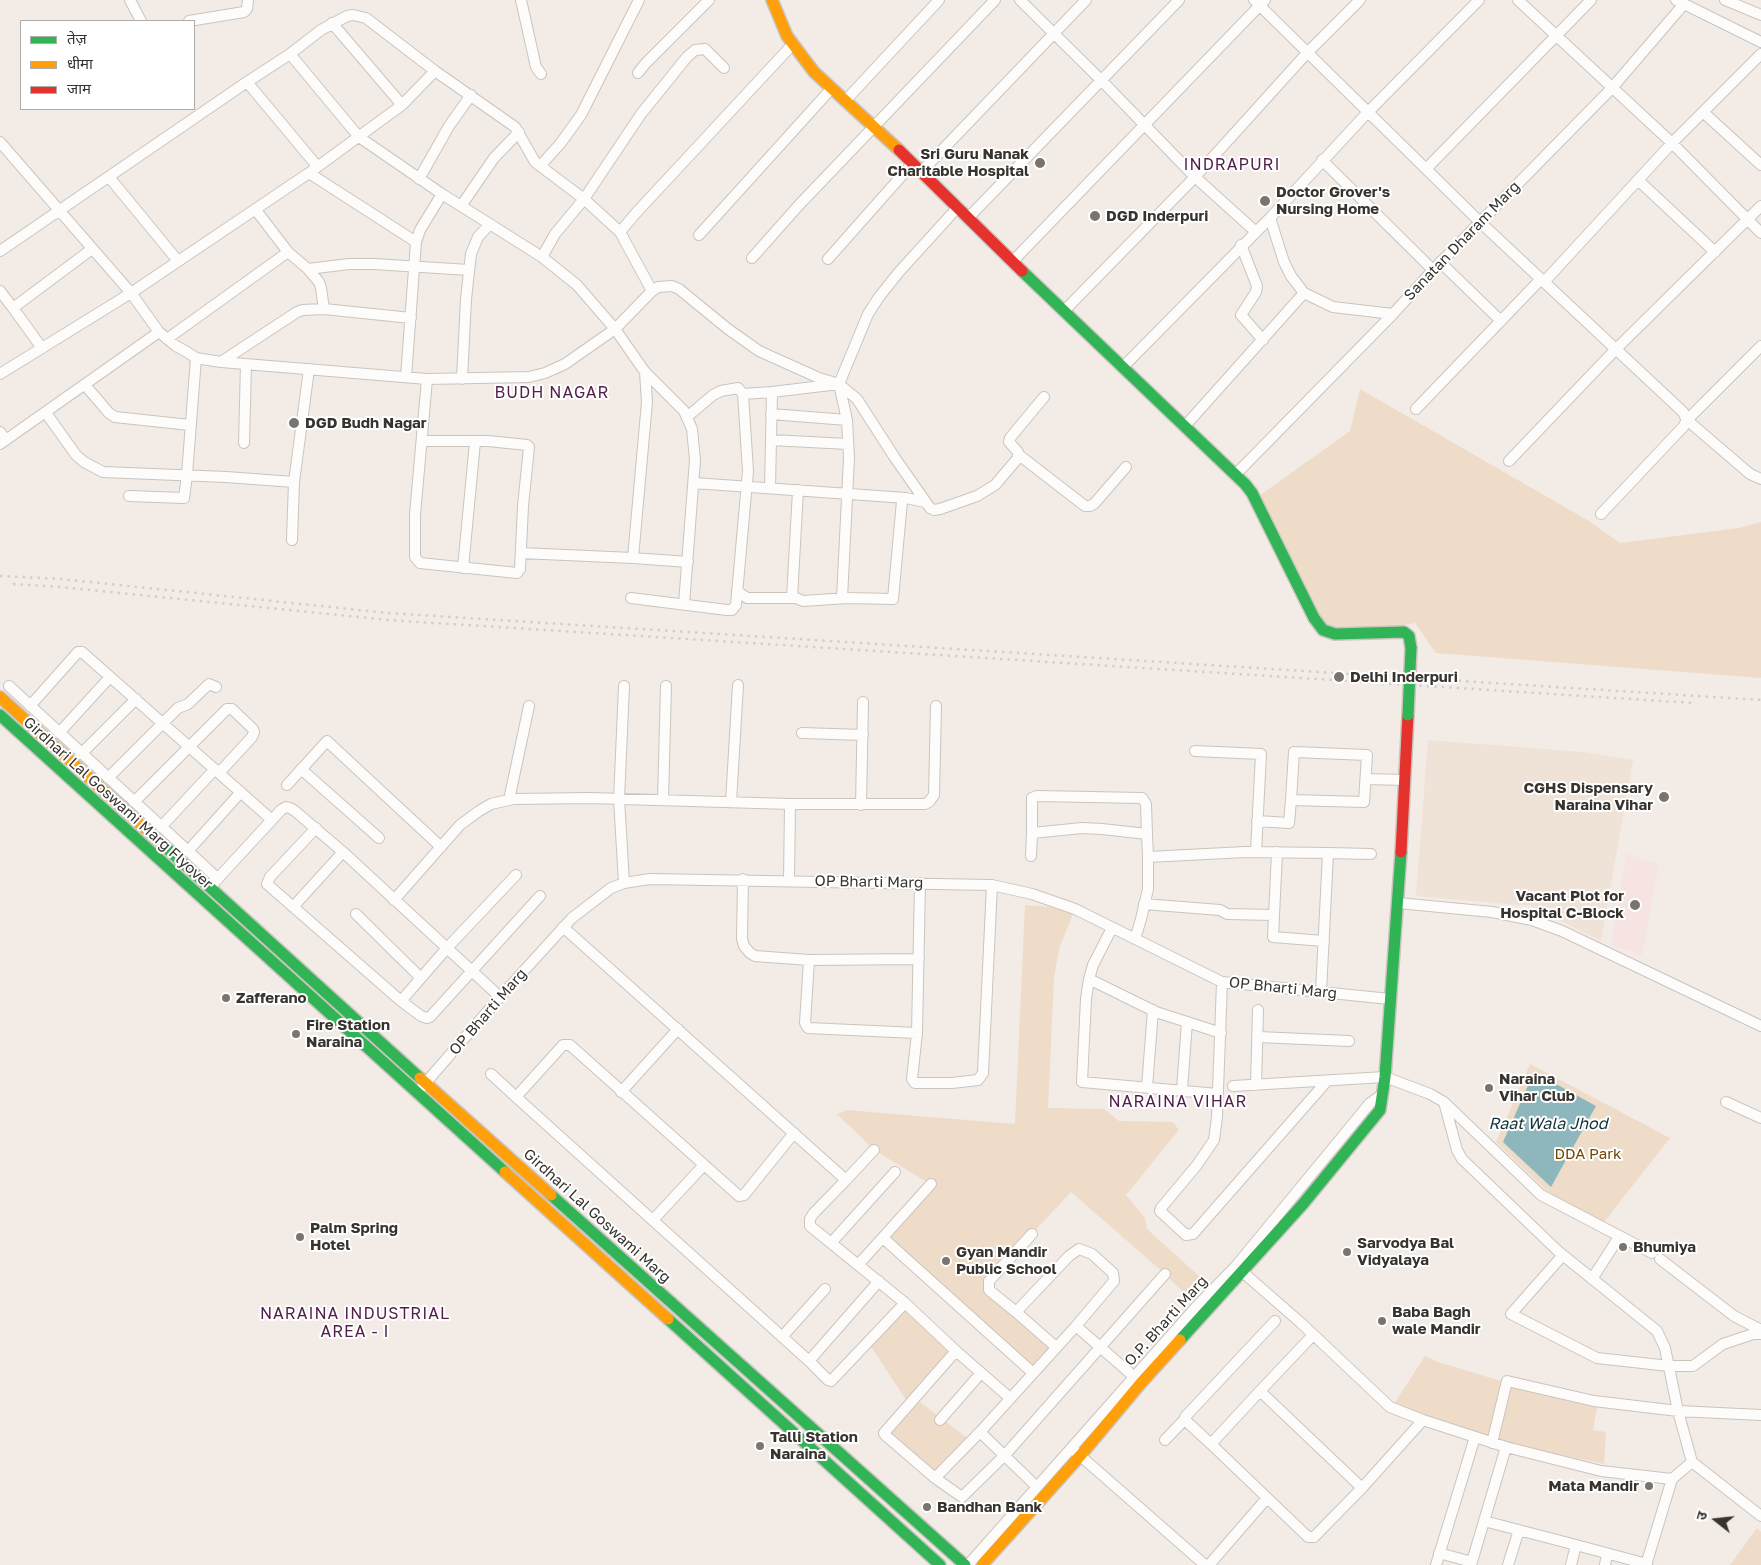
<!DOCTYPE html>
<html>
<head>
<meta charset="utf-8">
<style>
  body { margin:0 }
  #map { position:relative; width:1761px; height:1565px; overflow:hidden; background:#f3ece6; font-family:"Golos Text","Noto Sans Devanagari",sans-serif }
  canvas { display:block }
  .legend { position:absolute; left:20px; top:20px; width:175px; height:90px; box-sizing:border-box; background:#fff; border:1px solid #afadab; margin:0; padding:6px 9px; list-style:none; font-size:15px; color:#37332e }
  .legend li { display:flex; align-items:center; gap:10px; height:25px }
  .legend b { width:25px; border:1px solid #afadab }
  .north { position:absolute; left:1691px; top:1495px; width:50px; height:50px; -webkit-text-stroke:4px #fff; paint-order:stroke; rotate:286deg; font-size:14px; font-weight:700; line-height:20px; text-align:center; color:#37332e }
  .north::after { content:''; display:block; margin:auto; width:18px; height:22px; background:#37332e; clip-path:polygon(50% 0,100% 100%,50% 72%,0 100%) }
</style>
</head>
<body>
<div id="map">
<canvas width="1761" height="1565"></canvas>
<ul class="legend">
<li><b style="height:6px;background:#30b455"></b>तेज़</li>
<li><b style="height:6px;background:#ff9f0a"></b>धीमा</li>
<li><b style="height:6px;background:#e5322d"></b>जाम</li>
</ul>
<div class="north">उ</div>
</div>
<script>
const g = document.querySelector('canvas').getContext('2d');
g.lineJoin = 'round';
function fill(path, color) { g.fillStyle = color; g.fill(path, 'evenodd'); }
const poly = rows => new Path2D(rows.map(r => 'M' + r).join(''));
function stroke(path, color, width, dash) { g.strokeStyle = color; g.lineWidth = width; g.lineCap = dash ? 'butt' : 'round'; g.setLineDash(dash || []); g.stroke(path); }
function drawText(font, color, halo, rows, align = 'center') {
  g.font = font + ' "Golos Text",sans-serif'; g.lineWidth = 4; g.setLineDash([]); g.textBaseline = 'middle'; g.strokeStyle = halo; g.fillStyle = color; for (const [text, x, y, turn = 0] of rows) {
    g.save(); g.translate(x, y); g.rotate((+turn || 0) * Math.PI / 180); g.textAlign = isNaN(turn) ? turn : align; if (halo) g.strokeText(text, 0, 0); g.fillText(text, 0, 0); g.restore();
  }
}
fill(poly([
  [1428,740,1584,752,1633,760,1601,941,1531,906,1416,896]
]), '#efe2d6');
fill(poly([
  [1627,854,1659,864,1642,955,1611,945]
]), '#f6e4e3');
fill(poly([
  [1360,389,1589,521,1620,543,1739,528,1761,522,1761,678,1436,653,1415,623,1335,637,1320,633,1249,503,1350,431],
  [1025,905,1075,909,1059,949,1054,978,1048,1108,1104,1109,1119,1121,1173,1122,1179,1130,1126,1195,1145,1218,1147,1229,1209,1285,1194,1295,1186,1295,1165,1274,1071,1192,1032,1234,989,1285,1056,1347,1033,1373,883,1238,930,1184,874,1150,837,1114,847,1110,1015,1124],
  [1530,1064,1670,1138,1604,1222,1548,1192,1496,1142],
  [905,1303,956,1351,915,1398,971,1441,935,1478,884,1434,908,1403,868,1342],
  [1425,1356,1438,1362,1511,1384,1599,1397,1593,1430,1606,1432,1604,1464,1505,1443,1423,1419,1394,1404],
  [1757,1528,1761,1532,1761,1565,1730,1565]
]), '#eedcc9');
fill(poly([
  [1534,1072,1596,1106,1551,1187,1503,1142]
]), '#8db6bd');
const street = poly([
  [130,0,141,21],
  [521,0,536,67,541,74],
  [1020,0,1102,81,1195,177,1256,232],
  [1254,0,1480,222,1683,412,1687,420,1683,427,1601,514],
  [1518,0,1672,143,1761,233],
  [1676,0,1761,42],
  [1725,0,1761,15],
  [189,21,244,12,247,9,248,0],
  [332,23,402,105],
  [290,54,359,137,442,194,542,257,577,285,615,329,645,372,684,411,692,429,695,460,684,604],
  [638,73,645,64,709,0],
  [247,82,317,166],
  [846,100,939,0],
  [1703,112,1761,165],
  [0,142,131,293,159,332,176,346,187,352,196,358,221,362,427,379,529,377,545,373,565,364,615,329,652,291,658,287,672,286,679,289,728,329,759,351,819,378,839,384,868,314,879,297,899,272,958,207],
  [1322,160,1433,270],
  [540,166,560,144,581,115,639,0],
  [1426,169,1591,0],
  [922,171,1086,0],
  [309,173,416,242],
  [109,177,178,261],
  [419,179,449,126,471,95],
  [1638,180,1715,252],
  [461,206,494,158,519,132],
  [969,217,1179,0],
  [1270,218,1284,262,1291,276,1304,293,1333,307,1393,314],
  [699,235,832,88],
  [1241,245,1257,286,1256,292,1241,315,1263,340],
  [0,251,247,82,290,54,321,30,347,16,353,15,366,18,435,71,515,127,535,162,584,199,620,232],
  [288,252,308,269,319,282,321,288,324,309],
  [542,257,555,234,584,199,641,114,687,57,695,50,705,49,724,68],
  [752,258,799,205,995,0],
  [828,259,913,163],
  [1012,262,1265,0],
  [1440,262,1501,321],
  [308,269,349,264,374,264,469,270],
  [1544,282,1672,143,1761,54],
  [0,291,13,308,92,249],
  [652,291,620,232,636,213,793,44],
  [13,308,42,348],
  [1064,311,1195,177,1307,53,1360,0],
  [167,339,288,252,255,209],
  [1761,346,1687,420,1750,474,1761,479],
  [221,362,297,312,303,310,324,309,411,318],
  [1123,367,1270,218,1368,112,1479,0],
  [0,374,131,293,309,173,402,105,435,71],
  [406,377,416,242,420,230,442,194],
  [462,379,466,299,471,254,478,237,490,224],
  [839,384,847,420,849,458,842,598],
  [85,385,109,413,115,417,190,425],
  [743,394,772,392,839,384,857,399,895,458,930,508,934,510,940,509,977,496,995,485,1018,458,1018,452,1009,442,1010,438,1044,397],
  [1416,409,1541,279],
  [46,413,76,455,84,462,103,472,226,477,294,482,309,369],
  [771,414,847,420],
  [1185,426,1304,293],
  [0,432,6,440],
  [771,440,848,444],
  [422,441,488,441,527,445,529,447,523,506,520,569,517,573,420,563,415,557,415,515,427,379],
  [244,443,246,364],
  [0,444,159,332],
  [1019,455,1085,506,1090,506,1094,504,1126,467],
  [1509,461,1616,349,1761,206],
  [1236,474,1393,314,1433,270,1612,88,1684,4],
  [694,483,906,498],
  [770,488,772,392],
  [129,496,184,498,187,475,196,358],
  [292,540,294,482],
  [521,553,633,558,647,402,645,372],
  [633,558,688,562],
  [463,568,475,442],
  [737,591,747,598,796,598,803,601,848,598,893,599,902,501,906,498,925,502],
  [631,598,727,610,732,610,736,605,748,471,743,394,738,388,721,391,713,395,687,417],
  [792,598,798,490],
  [9,686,188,851],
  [30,706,78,652,82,652,272,820],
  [59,733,110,677],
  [802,733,863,735],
  [1195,751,1261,754,1256,852],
  [1294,752,1367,755,1364,802,1291,800,1294,752],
  [81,754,136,699],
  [301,769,379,838],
  [108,778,178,708,188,704,209,684,216,687],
  [1366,779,1405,780],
  [287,785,327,741,441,847],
  [509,800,529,706],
  [663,800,666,686],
  [134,802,227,709,232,709,253,729,254,732,252,737,219,773],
  [731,802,738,685],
  [861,805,863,702],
  [1257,821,1289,823,1291,800],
  [161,827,215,769],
  [316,828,270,877,267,884,401,1001,447,948,516,875],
  [1147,834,1102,829,1082,828,1032,833,1032,798,1037,796,1142,798,1146,804,1147,834,1148,857],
  [1277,852,1273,937,1324,941],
  [1328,853,1371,854],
  [1031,856,1032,833],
  [218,879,188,851,241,792],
  [743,879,742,939,744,946,750,953,755,956,809,960,919,959],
  [789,881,790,804],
  [624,883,619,799,624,686],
  [920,883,917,1033,912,1079,915,1083,952,1083,978,1080,983,1073,992,885],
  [210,887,281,810,286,807,290,808,295,811,343,852,500,997],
  [394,900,460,825,479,811,491,804,513,799,590,798,790,804,925,804,929,802,934,795,936,706],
  [1398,903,1492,912,1532,920,1562,931,1761,1026],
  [1144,904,1220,910,1227,914,1274,915],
  [293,907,343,852],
  [356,914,421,978],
  [563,927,846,1180,874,1150],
  [1112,928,1093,965,1089,979,1086,999,1082,1082,1218,1094],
  [1135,939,1141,919,1148,889,1148,857,1245,852,1328,853,1321,992],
  [809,960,805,1023,808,1028,917,1033],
  [1089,979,1156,1012,1221,1033],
  [1222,982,1217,1117,1214,1140,1197,1165,1161,1208,1160,1211,1186,1235,1193,1234,1327,1081],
  [401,1001,421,1016,427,1018,430,1017,540,896],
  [1258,1037,1349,1041],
  [491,1074,516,1097,563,1045,570,1045,739,1196,744,1195,794,1133],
  [1256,1085,1258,1010],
  [1233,1086,1385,1077,1430,1094,1444,1102,1457,1150,1462,1159,1559,1252,1657,1331,1665,1348,1678,1411,1692,1462,1761,1516],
  [422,1087,500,997,572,918,611,888,624,883,650,879,992,885,1032,894,1075,909,1222,982,1390,999],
  [1147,1087,1153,1010],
  [1182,1090,1187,1022],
  [621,1092,678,1029],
  [516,1097,809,1361,828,1380,831,1381,905,1303,810,1226,810,1219,813,1214,846,1180],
  [1726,1102,1761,1118],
  [1445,1103,1541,1195,1652,1253],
  [653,1220,703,1166],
  [1032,1234,989,1281,989,1290,1016,1312,1069,1256,1079,1249,1092,1254,1113,1273,1114,1281,1076,1326,1139,1381],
  [883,1238,1033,1373],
  [831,1243,895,1172],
  [1563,1255,1511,1314,1597,1358,1669,1366,1693,1366,1723,1344,1753,1334,1761,1334],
  [1660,1259,1734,1316,1761,1330],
  [858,1265,931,1184],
  [1238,1268,1301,1323,1390,1407,1423,1420,1506,1447,1601,1471,1672,1479],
  [1592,1279,1619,1237],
  [905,1303,956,1351,1010,1398],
  [1016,1312,1056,1347],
  [782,1337,825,1289],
  [956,1351,884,1433,885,1435,935,1478,962,1497,1005,1455,1165,1274],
  [809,1361,879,1281],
  [1260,1391,1362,1488,1314,1537,1308,1537,1211,1444,1260,1391,1313,1335],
  [940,1420,981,1373],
  [980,1432,1037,1487],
  [1165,1440,1185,1419],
  [1492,1443,1507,1381,1594,1401,1678,1411,1761,1415],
  [1211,1444,1185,1420,1185,1417,1275,1321],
  [1076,1452,1205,1565],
  [935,1478,980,1432,1076,1326],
  [1362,1488,1423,1420],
  [1484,1521,1576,1545,1571,1565],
  [1576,1545,1647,1564],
  [1439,1553,1472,1562],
  [968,1565,1196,1307,1236,1266,1370,1103,1383,1094],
  [1209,1565,1267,1498],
  [1436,1565,1475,1437],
  [1471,1565,1506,1447],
  [1508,1565,1519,1530],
  [1605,1565,1607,1554],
  [1646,1565,1672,1479,1692,1462]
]);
const fast = poly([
  [1022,271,1245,484,1252,493,1314,618,1323,630,1335,634,1404,632,1409,636,1411,648],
  [0,715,505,1172],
  [161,843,420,1078],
  [551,1195,965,1565],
  [668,1319,940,1565],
  [1180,1340,1303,1204,1380,1110,1385,1077,1401,852]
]);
const slow = poly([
  [772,0,787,36,814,72,899,150],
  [0,697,161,843],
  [420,1078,551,1195],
  [505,1172,668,1319],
  [982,1565,1080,1456,1141,1383,1180,1340]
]);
const jam = poly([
  [899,150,1022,271],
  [1401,852,1408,715]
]);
stroke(street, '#cac4bf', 12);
stroke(fast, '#cac4bf', 14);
stroke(slow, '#cac4bf', 14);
stroke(jam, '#cac4bf', 14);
stroke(street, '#fdfcfb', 10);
stroke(fast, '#30b455', 11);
stroke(slow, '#ff9f0a', 11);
stroke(jam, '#e5322d', 11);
stroke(poly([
  [0,576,61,579,388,613,1761,700],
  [13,584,61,587,388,620,1694,703]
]), '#d1cfcd', 2.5, [2.5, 5]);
const fastBridge = poly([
  [1408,715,1411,648]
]);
stroke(fastBridge, '#cac4bf', 14, []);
stroke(fastBridge, '#30b455', 11);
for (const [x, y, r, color] of [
  [1040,163,6,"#79746e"],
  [1265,201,6,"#79746e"],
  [1095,216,6,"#79746e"],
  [294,423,6,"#79746e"],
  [1339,677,6,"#79746e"],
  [1664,797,6,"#79746e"],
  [1635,905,6,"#79746e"],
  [226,998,5,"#79746e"],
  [296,1034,5,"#79746e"],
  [1489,1088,5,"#79746e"],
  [300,1237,5,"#79746e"],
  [1623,1247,5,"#79746e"],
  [1347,1252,5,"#79746e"],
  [946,1261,5,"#79746e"],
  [1382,1321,5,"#79746e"],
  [760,1446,5,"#79746e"],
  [1649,1486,5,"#79746e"],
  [927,1507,5,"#79746e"]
]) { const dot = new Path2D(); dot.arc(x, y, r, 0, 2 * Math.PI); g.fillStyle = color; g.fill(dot); stroke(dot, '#fff', 2); }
drawText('bold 15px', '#37332e', '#fff', [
  ["Sri Guru Nanak",1029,154,"right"],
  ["Charitable Hospital",1029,171,"right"],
  ["Doctor Grover's",1276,192],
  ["Nursing Home",1276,209],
  ["DGD Inderpuri",1106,216],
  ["DGD Budh Nagar",305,423],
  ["Delhi Inderpuri",1350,677],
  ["CGHS Dispensary",1653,788,"right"],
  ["Naraina Vihar",1653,805,"right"],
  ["Vacant Plot for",1624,896,"right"],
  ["Hospital C-Block",1624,913,"right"],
  ["Zafferano",236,998],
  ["Fire Station",306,1025],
  ["Naraina",306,1042],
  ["Naraina",1499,1079],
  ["Vihar Club",1499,1096],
  ["Palm Spring",310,1228],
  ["Hotel",310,1245],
  ["Sarvodya Bal",1357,1243],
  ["Vidyalaya",1357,1260],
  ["Bhumiya",1633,1247],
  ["Gyan Mandir",956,1252],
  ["Public School",956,1269],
  ["Baba Bagh",1392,1312],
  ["wale Mandir",1392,1329],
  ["Talli Station",770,1437],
  ["Naraina",770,1454],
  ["Mata Mandir",1639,1486,"right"],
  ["Bandhan Bank",937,1507]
], 'left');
drawText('15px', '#37332e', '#fff', [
  ["Sanatan Dharam Marg",1462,241,-46],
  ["Girdhari Lal Goswami Marg Flyover",118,803,42],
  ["OP Bharti Marg",869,882,1],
  ["OP Bharti Marg",1283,988,6],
  ["OP Bharti Marg",488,1012,-49],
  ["Girdhari Lal Goswami Marg",597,1216,42],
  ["O.P. Bharti Marg",1166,1321,-48]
]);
drawText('15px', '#734500', '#fff', [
  ["DDA Park",1588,1154]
]);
g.letterSpacing = '1px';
drawText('16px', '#521e4c', '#fff', [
  ["INDRAPURI",1232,165],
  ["BUDH NAGAR",552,393],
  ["NARAINA VIHAR",1178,1102],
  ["NARAINA INDUSTRIAL",355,1314],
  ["AREA - I",355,1332]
]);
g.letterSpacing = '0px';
drawText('italic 16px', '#15343a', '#fff', [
  ["Raat Wala Jhod",1548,1124]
]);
</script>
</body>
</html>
